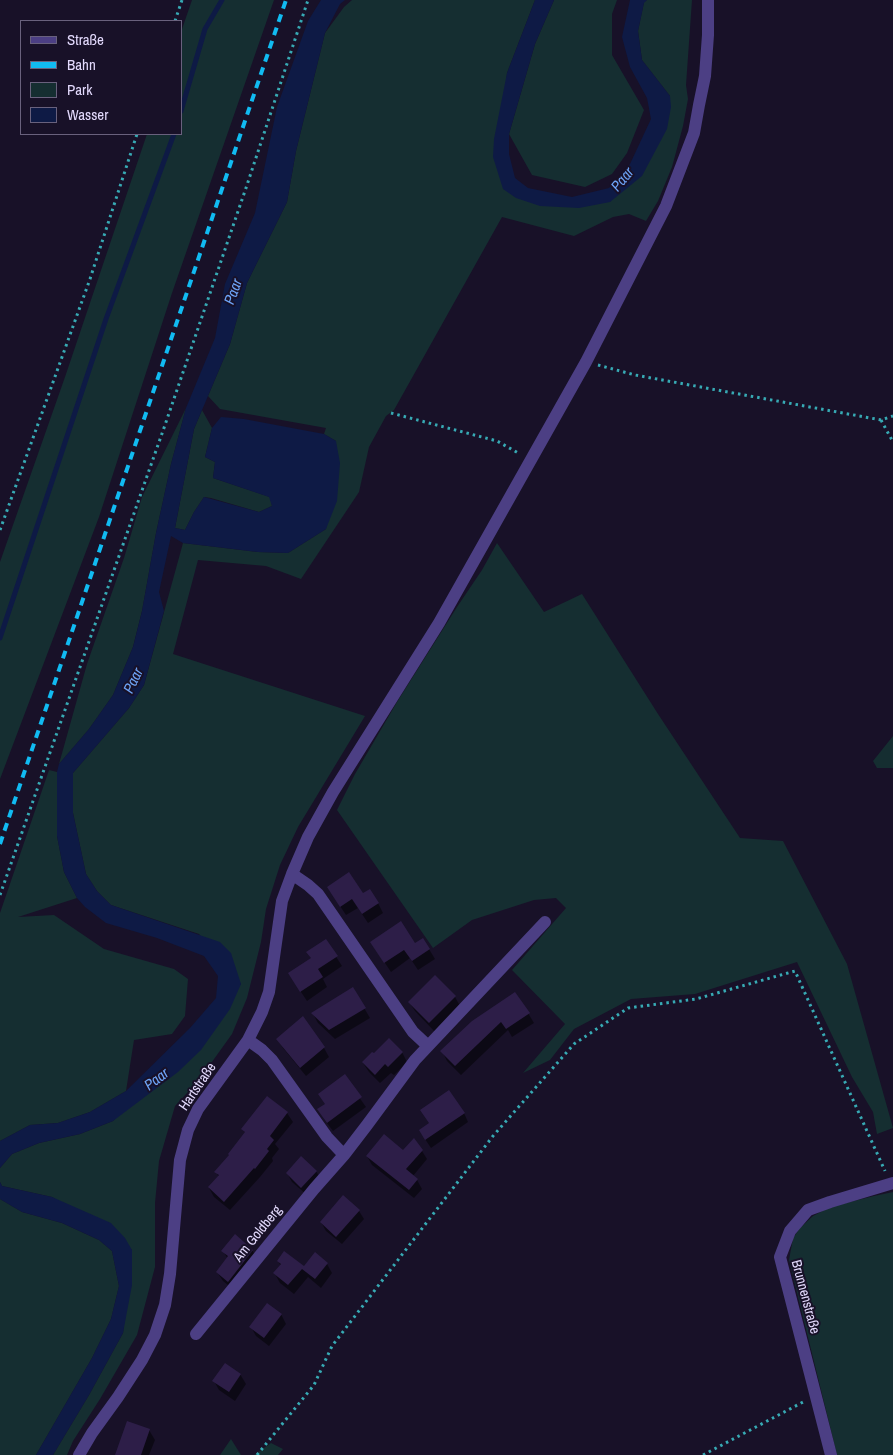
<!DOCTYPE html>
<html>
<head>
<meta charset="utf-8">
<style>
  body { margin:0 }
  #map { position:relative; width:893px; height:1455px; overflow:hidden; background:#181128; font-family:"Archivo Narrow",sans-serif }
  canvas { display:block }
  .legend { position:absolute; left:20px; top:20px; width:162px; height:115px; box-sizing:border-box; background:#181128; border:1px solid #69617d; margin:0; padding:6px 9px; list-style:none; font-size:15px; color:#e3dafd }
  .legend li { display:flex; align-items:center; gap:10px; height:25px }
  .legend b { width:25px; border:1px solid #69617d }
</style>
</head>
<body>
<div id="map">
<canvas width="893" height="1455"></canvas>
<ul class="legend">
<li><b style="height:6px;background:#4c3f84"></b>Straße</li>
<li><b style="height:6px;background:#11bbf2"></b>Bahn</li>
<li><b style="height:14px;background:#152e31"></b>Park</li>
<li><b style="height:14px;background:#0e1a45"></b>Wasser</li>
</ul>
</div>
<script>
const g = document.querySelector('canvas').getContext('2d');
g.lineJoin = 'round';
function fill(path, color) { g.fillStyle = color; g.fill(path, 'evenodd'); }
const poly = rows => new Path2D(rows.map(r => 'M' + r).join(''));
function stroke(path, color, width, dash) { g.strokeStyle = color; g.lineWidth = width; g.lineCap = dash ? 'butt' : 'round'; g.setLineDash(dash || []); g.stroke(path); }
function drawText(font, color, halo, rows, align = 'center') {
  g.font = font + ' "Archivo Narrow",sans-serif'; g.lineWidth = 4; g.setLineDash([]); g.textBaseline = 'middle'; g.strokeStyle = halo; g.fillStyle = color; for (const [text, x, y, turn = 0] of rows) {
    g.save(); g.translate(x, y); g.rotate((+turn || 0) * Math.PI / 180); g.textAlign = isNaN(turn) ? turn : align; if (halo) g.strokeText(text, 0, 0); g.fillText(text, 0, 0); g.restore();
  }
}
fill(poly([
  [192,0,274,0,172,293,99,517,0,779,0,562,65,377,147,134,181,134,181,32],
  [352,0,535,0,507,73,503,189,610,202,670,96,642,60,638,31,644,2,647,0,692,0,686,85,688,99,683,126,672,167,658,201,646,221,629,214,613,217,574,236,502,217,394,410,386,416,369,447,359,492,301,579,266,566,198,560,173,654,365,716,298,827,280,865,266,909,261,942,247,998,232,1034,199,1080,175,1106,159,1161,155,1203,155,1267,137,1335,100,1399,73,1441,67,1455,53,1455,89,1395,123,1333,132,1250,52,1197,2,1186,0,1182,0,1168,12,1154,39,1143,80,1134,113,1121,241,984,199,934,111,905,97,891,86,874,73,813,73,773,129,708,144,685,183,543,258,552,288,553,326,529,336,441,324,434,326,428,220,409,208,396,230,344,247,283,287,202,296,151,325,33,344,7],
  [554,0,617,0,612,14,612,55,644,110,627,153,612,174,585,187,532,175,509,134,535,44],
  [186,408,171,464,156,533,142,611,133,647,113,695,89,729,59,764,87,664,124,558,142,497],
  [202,410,212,428,205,457,215,462,213,478,270,497,272,506,259,512,211,498,204,497,194,512,185,530,175,528,194,429],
  [497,543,544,612,582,594,658,714,740,838,783,841,847,964,893,1128,877,1134,873,1112,852,1077,797,962,695,994,631,999,574,1029,550,1060,523,1073,565,1024,512,970,566,908,556,898,534,900,472,920,433,948,337,810,355,774,397,702,457,607,482,570],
  [893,736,893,768,877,768,873,761],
  [49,770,57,772,57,836,64,872,77,898,18,917,54,915,104,949,174,969,188,979,185,1016,172,1034,134,1040,126,1091,90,1112,58,1123,30,1125,0,1141,0,913],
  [893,1192,893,1455,837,1455,789,1260,793,1238,800,1228,813,1216,830,1207,874,1196],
  [0,1199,22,1212,62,1223,99,1240,112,1251,119,1286,111,1319,92,1358,36,1455,0,1455],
  [231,1439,241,1455,220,1455],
  [271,1443,283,1449,278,1455,254,1455]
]), '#152e31');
fill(poly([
  [321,0,345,0,340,4,325,33,296,151,287,202,247,283,230,344,194,429,175,528,185,530,194,512,204,497,259,512,272,506,269,497,213,478,215,462,205,457,212,428,221,417,244,419,324,434,336,441,340,463,337,501,326,529,288,553,258,552,183,543,171,536,159,592,164,611,144,685,129,708,73,773,73,813,86,874,97,891,111,905,220,942,231,953,241,984,230,1009,201,1050,178,1072,113,1121,80,1134,39,1143,12,1154,0,1168,0,1141,30,1125,58,1123,90,1112,126,1091,190,1028,216,998,218,976,204,956,157,938,106,923,85,907,77,898,64,872,57,836,57,772,59,764,89,729,113,695,133,647,142,611,156,533,171,464,186,408,215,338,225,284,255,213,277,107,308,21],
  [535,0,554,0,535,44,509,134,509,154,515,178,528,188,572,197,609,188,630,164,651,119,647,98,630,67,622,37,630,0,647,0,644,3,638,31,642,60,670,96,671,107,667,129,642,176,610,202,579,208,540,206,516,198,503,189,493,157,494,139,507,73],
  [0,1182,2,1186,52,1197,111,1223,125,1238,132,1250,132,1285,123,1333,89,1395,53,1455,36,1455,92,1358,111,1319,119,1286,112,1251,99,1240,62,1223,22,1212,0,1199]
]), '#0e1a45');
fill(poly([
  [363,895,378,903,383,913,368,923,358,908,346,915,334,897],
  [326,941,342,966,323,979,327,987,307,1001,295,983],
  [414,945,429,949,435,959,418,970,410,958,391,972,377,951],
  [353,989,370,1018,335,1039,318,1023,313,1014],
  [455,997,460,1006,435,1032,415,1011,409,1002],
  [528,1013,534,1023,512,1037,508,1030,461,1075,447,1061,442,1051,473,1022],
  [277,1039,324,1048,329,1057,306,1076,283,1048],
  [402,1052,407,1062,394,1075,391,1073,380,1083,369,1072,363,1063],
  [344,1076,366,1107,333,1131,324,1119,326,1105],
  [268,1097,287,1113,293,1122,275,1144,279,1149,272,1158,273,1161,260,1177,230,1210,214,1197,209,1188,219,1177,216,1172,246,1134,243,1129],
  [464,1113,468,1122,431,1148,425,1139],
  [422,1151,427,1159,413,1176,417,1180,422,1189,414,1198,372,1165,367,1156],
  [316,1171,321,1180,307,1195,292,1182,287,1173],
  [359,1211,364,1219,342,1244,326,1231,321,1222],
  [252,1250,258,1260,234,1290,223,1281,217,1272,228,1259,223,1251],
  [278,1261,304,1267,327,1264,332,1273,321,1288,308,1277,294,1294,280,1283,275,1274,281,1266],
  [281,1314,286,1324,269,1346,256,1336,251,1327],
  [240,1374,246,1384,235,1401,219,1390,214,1381],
  [149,1430,155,1440,149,1455,116,1455]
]), '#0007');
stroke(poly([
  [181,111,205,29,222,0],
  [0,638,106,319,174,134]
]), '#0e1a45', 5);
fill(poly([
  [349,872,363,893,370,889,379,903,362,914,352,899,340,907,327,887],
  [401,921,415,943,423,938,430,949,412,961,404,950,384,963,370,942],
  [326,939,338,956,318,969,323,977,300,992,288,973,311,958,306,952],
  [435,975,456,996,429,1023,408,1002],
  [353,987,366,1008,329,1030,311,1013],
  [515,992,530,1013,506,1029,501,1022,455,1066,440,1051,472,1021],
  [303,1016,325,1047,300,1068,276,1039],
  [389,1038,403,1052,388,1067,385,1064,375,1075,362,1062,372,1052,374,1053],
  [345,1074,362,1097,327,1123,317,1109,325,1104,318,1094],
  [449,1090,465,1113,425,1140,419,1130,429,1123,420,1110],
  [267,1096,288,1112,270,1136,274,1140,267,1149,269,1151,255,1169,254,1168,224,1202,208,1187,219,1175,214,1172,229,1155,228,1154,245,1132,241,1129],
  [384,1134,403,1150,414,1138,423,1150,406,1169,418,1179,409,1190,366,1156],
  [301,1156,317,1171,301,1188,286,1173],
  [343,1195,360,1210,336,1237,320,1222],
  [235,1234,253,1250,228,1282,216,1272,228,1256,221,1251],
  [284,1251,304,1266,315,1252,328,1263,315,1279,302,1269,288,1285,273,1273,281,1264,277,1261],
  [267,1303,282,1314,264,1338,249,1327],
  [225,1363,241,1374,229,1392,212,1381],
  [127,1421,150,1429,141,1455,115,1455]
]), '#2d1e48');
stroke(poly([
  [175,21,182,0],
  [598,365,635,375,881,420,893,416],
  [391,413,497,441,520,454],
  [881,420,893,442],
  [0,530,90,279,137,134],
  [0,895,165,425,247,185,308,0],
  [257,1455,314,1385,332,1346,493,1136,574,1044,628,1008,696,999,795,971,885,1171],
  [703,1455,805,1401]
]), '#37aab4', 3, [2.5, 4]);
stroke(poly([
  [292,874,308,885,318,894,413,1032,427,1045],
  [248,1040,262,1050,272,1060,327,1137,344,1155],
  [196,1334,314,1189,344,1155,367,1125,415,1060,545,922],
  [79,1455,92,1433,118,1397,142,1360,155,1335,165,1305,170,1274,180,1160,188,1130,198,1109,248,1040,262,1012,269,992,282,901,292,874,308,837,333,792,439,623,586,362,666,206,694,133,699,105,705,76,708,35,708,0],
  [831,1455,780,1257,790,1231,808,1210,830,1202,893,1183]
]), '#4c3f84', 12);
stroke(poly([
  [0,844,286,0]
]), '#11bbf2', 4, [8, 6]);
drawText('14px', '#e3dafd', '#181128', [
  ["Hartstraße",198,1087,-56],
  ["Am Goldberg",258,1234,-51],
  ["Brunnenstraße",805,1297,75]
]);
drawText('italic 15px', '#6ea4f7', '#181128', [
  ["Paar",623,180,-50],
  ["Paar",234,292,-70],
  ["Paar",134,681,-64],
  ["Paar",157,1080,-37]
]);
</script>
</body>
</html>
